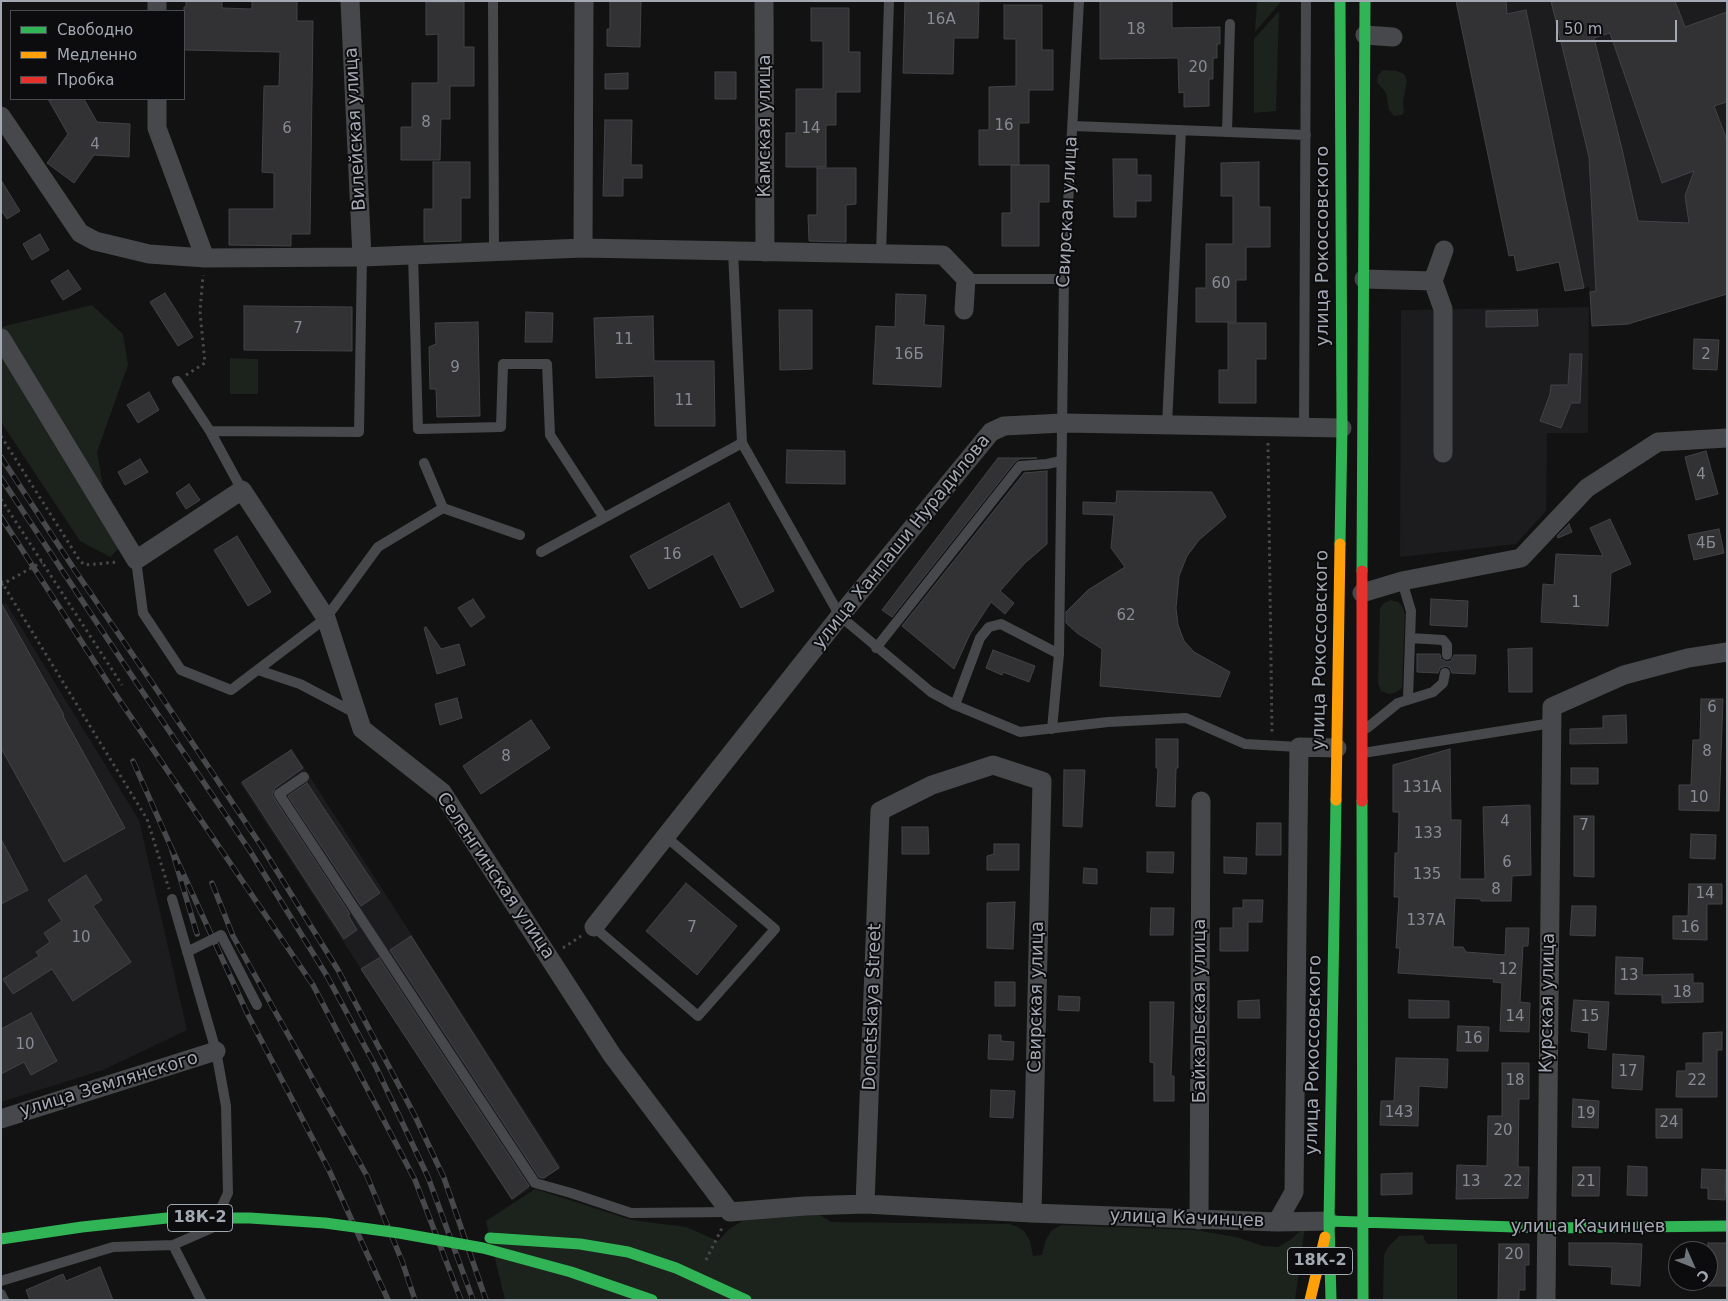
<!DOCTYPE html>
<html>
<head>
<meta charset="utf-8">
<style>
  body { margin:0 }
  #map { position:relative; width:1728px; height:1301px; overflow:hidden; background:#121212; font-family:"DejaVu Sans",sans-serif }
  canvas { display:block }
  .frame { position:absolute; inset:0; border:2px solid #a3a9b3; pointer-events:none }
  .legend { position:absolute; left:10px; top:10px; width:175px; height:90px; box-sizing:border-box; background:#0c0c0e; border:1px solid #484b50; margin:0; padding:6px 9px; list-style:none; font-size:15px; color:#a3a9b3 }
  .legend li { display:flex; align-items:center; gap:10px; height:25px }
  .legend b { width:25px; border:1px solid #484b50 }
  .north { position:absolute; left:1668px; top:1241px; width:50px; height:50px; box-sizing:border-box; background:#0c0c0e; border:1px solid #484b50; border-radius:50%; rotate:134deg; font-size:14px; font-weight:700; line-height:20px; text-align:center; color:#a3a9b3 }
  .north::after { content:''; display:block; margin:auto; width:18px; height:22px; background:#70747b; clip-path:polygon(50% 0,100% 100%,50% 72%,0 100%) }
  .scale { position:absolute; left:1556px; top:20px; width:121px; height:22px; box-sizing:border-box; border:2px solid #a3a9b3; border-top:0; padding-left:6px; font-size:15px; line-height:18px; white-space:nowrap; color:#a3a9b3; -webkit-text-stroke:4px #0c0c0e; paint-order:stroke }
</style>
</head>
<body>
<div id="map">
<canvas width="1728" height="1301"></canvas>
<div class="frame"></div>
<ul class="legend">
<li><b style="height:6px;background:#30b455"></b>Свободно</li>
<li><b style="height:6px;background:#ff9f0a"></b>Медленно</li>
<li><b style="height:6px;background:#e5322d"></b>Пробка</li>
</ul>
<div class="north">С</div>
<div class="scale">50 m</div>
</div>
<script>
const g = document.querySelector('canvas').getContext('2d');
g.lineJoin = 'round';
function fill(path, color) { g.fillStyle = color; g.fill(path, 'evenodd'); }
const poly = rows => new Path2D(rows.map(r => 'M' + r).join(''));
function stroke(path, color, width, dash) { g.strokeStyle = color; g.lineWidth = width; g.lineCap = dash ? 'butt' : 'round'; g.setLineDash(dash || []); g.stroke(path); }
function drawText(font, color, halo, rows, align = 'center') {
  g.font = font + ' "DejaVu Sans",sans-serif'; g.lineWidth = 4; g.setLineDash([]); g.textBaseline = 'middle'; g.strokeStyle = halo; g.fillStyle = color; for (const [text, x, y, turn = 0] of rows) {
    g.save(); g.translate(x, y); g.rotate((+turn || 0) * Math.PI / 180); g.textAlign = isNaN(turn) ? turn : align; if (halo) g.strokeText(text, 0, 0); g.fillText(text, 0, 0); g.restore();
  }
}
fill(poly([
  [1457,1,1727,1,1727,293,1626,325,1592,326,1589,287,1565,291,1556,247,1509,256],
  [1589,307,1588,433,1547,433,1546,511,1516,544,1400,557,1401,310],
  [6,603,139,820,187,1030,103,1070,1,1102,1,605],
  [292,749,561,1167,512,1201,240,783]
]), '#1c1c1e');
fill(poly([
  [1257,1,1280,1,1280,3,1255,32],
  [1279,11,1276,111,1254,113,1254,39],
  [1383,70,1397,71,1404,74,1407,81,1403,101,1404,112,1402,115,1394,116,1389,110,1386,93,1377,82,1378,75],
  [92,305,123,334,128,365,97,452,105,498,121,546,110,557,80,541,1,422,1,327],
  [230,358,258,359,258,394,230,394],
  [1391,600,1398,602,1402,606,1405,614,1402,688,1395,693,1389,694,1381,691,1378,683,1380,608,1384,603],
  [535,1189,632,1220,686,1227,718,1241,729,1229,742,1221,805,1206,831,1222,1009,1224,1018,1227,1024,1231,1030,1241,1033,1256,1042,1255,1045,1242,1051,1231,1061,1225,1195,1230,1236,1237,1263,1246,1278,1247,1290,1240,1305,1227,1295,1300,505,1300,486,1221],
  [1423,1235,1425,1241,1428,1244,1457,1244,1457,1300,1383,1300,1384,1255,1388,1247,1399,1236]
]), '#1c221c');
const building = poly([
  [186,1,222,1,222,8,252,9,252,1,297,1,297,21,313,21,310,234,291,234,291,246,229,245,229,209,274,209,274,173,262,172,264,86,279,86,280,52,184,50,184,7,186,7,186,1],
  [610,1,641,1,640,47,607,46,607,29,610,29,610,1],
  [905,1,979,2,978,38,954,38,953,74,903,73,905,1],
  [1100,1,1172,1,1172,28,1220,27,1220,44,1217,44,1217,58,1213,58,1213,79,1209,79,1209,106,1184,107,1184,92,1179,93,1178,58,1100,59,1100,1],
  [1456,1,1506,1,1507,14,1526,10,1584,288,1565,291,1559,262,1517,271,1514,255,1509,256,1456,1],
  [1551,1,1675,1,1685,27,1727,12,1727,102,1714,106,1727,140,1727,294,1628,324,1592,326,1590,292,1596,291,1589,157,1551,1],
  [1610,33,1662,183,1694,171,1685,196,1689,223,1638,221,1622,149,1594,38,1610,33],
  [426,2,464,2,464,47,474,47,474,86,450,86,450,119,441,119,440,160,401,160,401,127,412,127,412,83,438,83,438,34,426,35,426,2],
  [1004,5,1042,5,1042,50,1053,50,1053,90,1029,90,1029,123,1019,123,1019,165,979,165,979,130,989,130,989,87,1016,86,1016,39,1004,39,1004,5],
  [811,8,849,8,849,52,860,52,860,92,836,92,836,125,826,125,826,167,786,167,786,133,796,133,796,89,823,89,823,41,811,41,811,8],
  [715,72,736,72,736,99,715,99,715,72],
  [628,73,628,89,605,89,605,74,628,73],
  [48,99,84,99,97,122,130,124,129,157,94,155,74,183,47,163,68,134,48,99],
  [605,120,632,120,631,165,642,165,642,178,623,178,623,196,603,196,605,120],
  [1113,159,1137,159,1137,175,1151,175,1151,201,1136,201,1136,217,1114,217,1113,159],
  [433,162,470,162,470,198,461,198,461,241,424,242,424,209,433,209,433,162],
  [1259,162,1259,207,1270,207,1270,247,1246,247,1246,280,1236,280,1236,322,1196,322,1196,288,1206,288,1206,244,1233,244,1233,196,1221,196,1221,163,1259,162],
  [1011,165,1049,165,1049,202,1039,202,1039,246,1002,246,1002,213,1011,213,1011,165],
  [817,168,856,168,856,204,846,205,846,242,809,241,808,215,817,215,817,168],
  [1,180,20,211,7,219,1,210,1,180],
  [40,234,49,250,32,260,23,244,40,234],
  [68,270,81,289,63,300,51,281,68,270],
  [165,293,193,337,178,346,150,302,165,293],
  [896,294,926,295,924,325,944,326,941,387,873,384,876,326,895,327,896,294],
  [244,306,352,307,352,351,244,350,244,306],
  [779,310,812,310,812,369,780,370,779,310],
  [1537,310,1538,326,1486,327,1486,311,1537,310],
  [526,312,553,313,552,342,525,342,526,312],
  [653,316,654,361,714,361,715,426,655,426,654,376,596,378,594,318,653,316],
  [478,322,480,416,437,417,436,389,430,389,429,347,436,344,435,323,478,322],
  [1228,323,1266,323,1266,359,1256,359,1256,403,1219,403,1219,370,1228,370,1228,323],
  [1694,339,1719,340,1717,370,1693,369,1694,339],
  [1570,354,1582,354,1580,403,1571,403,1561,428,1540,421,1550,394,1551,385,1568,385,1570,354],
  [149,392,159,410,138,423,127,405,149,392],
  [787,450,845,451,845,484,786,483,787,450],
  [1706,451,1718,494,1696,500,1685,457,1706,451],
  [998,458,1037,458,1019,459,1015,462,892,617,882,610,998,458],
  [140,459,148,472,125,485,118,472,140,459],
  [1047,471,1047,544,1025,563,1000,591,1014,603,1005,614,991,602,970,634,954,669,902,626,1024,473,1047,471],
  [189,484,200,500,186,509,176,493,189,484],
  [1117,491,1212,492,1226,517,1199,540,1187,556,1179,576,1176,608,1178,625,1184,641,1194,652,1230,672,1220,697,1100,686,1102,649,1077,633,1066,623,1066,612,1088,590,1125,567,1111,548,1114,515,1083,514,1083,502,1116,503,1117,491],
  [729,503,774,591,741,608,713,554,649,589,630,556,729,503],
  [1610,519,1631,564,1611,573,1608,626,1541,622,1543,584,1554,585,1556,554,1603,556,1590,528,1610,519],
  [1569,524,1572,532,1558,538,1557,536,1569,524],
  [1719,529,1724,553,1694,560,1688,535,1719,529],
  [237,536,271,592,248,606,214,550,237,536],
  [473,599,485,617,471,627,458,608,473,599],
  [1431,599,1468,601,1467,627,1430,625,1431,599],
  [1,603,64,715,63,716,125,828,64,862,1,748,1,603],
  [426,627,441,649,459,644,465,665,437,674,424,628,426,627],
  [1532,648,1532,692,1509,692,1508,649,1532,648],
  [993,650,1035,666,1029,682,1003,672,1002,675,986,668,993,650],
  [1417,654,1440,654,1441,659,1447,662,1451,661,1454,655,1476,655,1475,674,1452,673,1450,668,1446,666,1440,668,1438,673,1417,672,1417,654],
  [457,698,462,718,440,725,435,704,457,698],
  [1701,699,1723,699,1719,811,1679,810,1679,785,1691,785,1693,740,1700,740,1701,699],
  [1626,715,1627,743,1570,744,1570,729,1603,728,1603,716,1626,715],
  [531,720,550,748,481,794,463,766,531,720],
  [1156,739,1178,739,1178,768,1176,768,1175,807,1156,806,1158,768,1156,768,1156,739],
  [1450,749,1451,820,1461,820,1460,879,1485,879,1483,807,1530,805,1531,875,1512,876,1511,901,1481,901,1481,899,1455,898,1453,947,1463,947,1466,952,1505,955,1506,928,1529,928,1528,946,1523,946,1520,1002,1530,1003,1529,1032,1500,1031,1502,983,1493,982,1494,979,1398,973,1400,948,1396,948,1399,897,1394,897,1395,853,1398,853,1399,812,1393,812,1393,765,1450,749],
  [291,750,303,768,275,788,272,795,350,914,348,915,357,930,344,939,242,782,291,750],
  [1571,768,1598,768,1598,784,1571,784,1571,768],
  [1064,770,1085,770,1082,827,1063,826,1064,770],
  [307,783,380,893,361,906,288,796,307,783],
  [1574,816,1594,816,1594,877,1574,876,1574,816],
  [1257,823,1281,823,1281,855,1256,855,1257,823],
  [902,827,928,827,929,854,902,854,902,827],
  [1691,834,1716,835,1715,859,1690,858,1691,834],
  [1,839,28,890,1,904,1,839],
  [994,844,1019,844,1019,870,987,870,987,856,994,854,994,844],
  [1147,852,1174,852,1173,873,1147,872,1147,852],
  [1224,857,1247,858,1246,874,1224,873,1224,857],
  [1084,868,1097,869,1097,884,1083,883,1084,868],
  [86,875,102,900,93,906,131,962,73,1001,52,969,13,994,3,979,39,956,36,952,50,942,44,933,62,921,48,900,86,875],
  [686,883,737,926,697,975,646,931,686,883],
  [1689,884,1722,884,1722,904,1707,904,1707,940,1673,939,1673,916,1688,916,1689,884],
  [1243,900,1263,900,1262,922,1248,922,1248,951,1220,951,1220,928,1233,928,1233,908,1243,908,1243,900],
  [1015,902,1013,949,987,948,987,903,1015,902],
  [1572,906,1596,906,1595,936,1570,935,1572,906],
  [1151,908,1174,908,1173,935,1150,935,1151,908],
  [411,936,559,1168,544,1178,539,1177,390,950,411,936],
  [1616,957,1643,958,1642,975,1693,974,1693,983,1703,983,1703,1002,1662,1003,1662,995,1615,994,1616,957],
  [379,958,529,1186,512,1199,361,969,379,958],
  [995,982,1015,982,1015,1006,995,1006,995,982],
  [1059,996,1080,997,1079,1011,1058,1010,1059,996],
  [1259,1000,1260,1018,1238,1018,1238,1001,1259,1000],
  [1409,1000,1449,1001,1449,1018,1409,1018,1409,1000],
  [1574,1000,1609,1002,1606,1050,1588,1048,1589,1033,1571,1031,1574,1000],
  [1150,1002,1174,1002,1171,1076,1174,1076,1174,1101,1154,1101,1154,1063,1150,1062,1150,1002],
  [31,1013,57,1061,31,1075,24,1062,1,1074,1,1029,31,1013],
  [1458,1026,1489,1027,1488,1051,1457,1051,1458,1026],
  [1722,1032,1722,1050,1717,1050,1717,1097,1676,1097,1677,1071,1686,1071,1686,1063,1703,1063,1703,1033,1722,1032],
  [989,1035,1001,1035,1001,1041,1014,1042,1013,1060,988,1059,989,1035],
  [1613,1054,1644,1056,1642,1090,1612,1088,1613,1054],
  [1396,1058,1448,1059,1447,1088,1419,1086,1418,1126,1380,1125,1381,1101,1394,1101,1396,1058],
  [1502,1063,1529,1063,1529,1099,1519,1099,1518,1167,1529,1167,1528,1198,1456,1199,1457,1165,1487,1166,1488,1116,1502,1116,1502,1063],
  [991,1090,1015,1091,1013,1118,990,1117,991,1090],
  [1573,1099,1599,1101,1598,1128,1572,1127,1573,1099],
  [1656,1109,1682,1109,1682,1138,1656,1138,1656,1109],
  [1628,1166,1647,1167,1647,1196,1627,1195,1628,1166],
  [1573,1167,1600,1167,1599,1196,1572,1196,1573,1167],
  [1702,1169,1726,1170,1725,1200,1708,1199,1708,1188,1701,1188,1702,1169],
  [1412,1173,1412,1194,1381,1195,1381,1174,1412,1173],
  [1569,1243,1615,1243,1642,1244,1640,1286,1611,1284,1612,1267,1569,1265,1569,1243],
  [1708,1243,1727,1243,1727,1286,1708,1286,1708,1243],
  [1499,1244,1529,1244,1529,1265,1525,1265,1525,1290,1519,1290,1519,1300,1498,1300,1499,1244],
  [100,1267,113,1300,30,1300,26,1290,63,1274,66,1281,100,1267]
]);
fill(building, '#323235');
stroke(building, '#414346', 1);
stroke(poly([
  [186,375,205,363,200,312,203,275],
  [1,436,80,561,85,565,118,562],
  [1268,443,1272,734],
  [1,499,122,685],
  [1,581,147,819,169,889],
  [1,585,42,562],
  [563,948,581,936],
  [706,1260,723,1226]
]), '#48494d', 3, [2.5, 4]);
stroke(poly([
  [493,1,494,252],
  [1073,126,1306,135],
  [1227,132,1230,24],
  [733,251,742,443],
  [413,254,418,429,501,427,503,364,547,364,550,435,604,518],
  [881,254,889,1],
  [966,279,1064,279],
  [177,381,210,431,242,490],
  [1167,425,1181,130],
  [1304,427,1306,1],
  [210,431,359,432,362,257],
  [443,508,520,535],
  [541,552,742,443,840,616,931,692,955,705,1020,732,1108,722,1186,718,1245,744,1299,747],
  [136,560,143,613,181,670,231,690,326,618,378,547,443,508,424,463],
  [1402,581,1411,611,1408,699],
  [1410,638,1443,640,1447,645,1447,655],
  [876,648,1020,466,1047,464,1061,461],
  [258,670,300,684,357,714],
  [955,705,980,638,989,627,1001,624,1059,654],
  [1367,728,1398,703,1433,692,1443,683,1445,673],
  [1052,729,1059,654,1064,279,1079,1],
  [1363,753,1552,723],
  [304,777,279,794,535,1183,571,1193,631,1213,730,1212],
  [594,927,698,1016,775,929,665,836],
  [187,952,221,935,257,1005],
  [173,1245,201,1300],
  [1,1281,113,1247,173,1245,212,1228,228,1193,226,1106,216,1051,172,899],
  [1,1294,4,1300]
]), '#46484b', 10);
stroke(poly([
  [350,1,362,257],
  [764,1,765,252],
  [157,11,157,1],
  [1365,35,1393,37],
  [157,99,157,128,205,258],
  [1,116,80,233,95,241,149,254,205,258,362,257,583,248,943,255,966,279,964,310],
  [583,248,584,1],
  [1364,279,1433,281,1444,250],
  [1433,281,1443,309,1443,453],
  [1,338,136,560,242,490,326,618,362,729,442,792,612,1055,730,1212,805,1206,865,1204,1032,1213,1277,1222,1294,1192,1299,747,1337,748],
  [1362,593,1402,581,1521,558,1587,488,1658,442,1727,438],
  [594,927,840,616,991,432,1004,426,1063,423,1342,428],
  [1,1119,216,1051],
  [865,1204,880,811,932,785,993,765,1042,781,1032,1213],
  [1199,1220,1201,801],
  [1277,1222,1329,1221],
  [1546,1300,1552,707,1624,675,1688,658,1727,652]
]), '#46484b', 19);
stroke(poly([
  [1340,1,1342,428,1340,544],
  [1362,571,1365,1],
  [1362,801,1363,1300],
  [1329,1221,1546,1228,1727,1226],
  [1331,1300,1329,1221,1336,800]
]), '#30b455', 11);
stroke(poly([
  [1336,800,1340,544],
  [1310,1300,1325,1237]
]), '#ff9f0a', 11);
stroke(poly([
  [1362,571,1362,801]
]), '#e5322d', 11);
const rail = poly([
  [1,457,76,572,159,693,262,847,338,970,415,1116,444,1178,486,1300],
  [1,478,136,682,250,851,327,976,376,1067,428,1177,473,1300],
  [1,517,114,692,313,985,415,1180,461,1300],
  [133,761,171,847],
  [212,883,233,936,367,1176,402,1261,415,1300],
  [197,934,171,847,248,1015,329,1170,388,1300]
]);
stroke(rail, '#47484b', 5.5);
stroke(rail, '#0c0c0e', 4, [11]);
stroke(poly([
  [490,1238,580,1244,628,1252,676,1268,746,1300],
  [1,1239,82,1227,167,1218,250,1218,325,1223,399,1233,483,1248,571,1272,652,1300]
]), '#30b455', 11);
drawText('15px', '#878b94', null, [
  ["16А",941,20],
  ["18",1136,30],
  ["20",1198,68],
  ["8",426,123],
  ["16",1004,126],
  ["6",287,129],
  ["14",811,129],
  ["4",95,145],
  ["60",1221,284],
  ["7",298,329],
  ["11",624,340],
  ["16Б",909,355],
  ["2",1706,355],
  ["9",455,368],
  ["11",684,401],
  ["4",1701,475],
  ["4Б",1706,544],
  ["16",672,555],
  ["1",1576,603],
  ["62",1126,616],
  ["6",1712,708],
  ["8",1707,752],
  ["8",506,757],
  ["131А",1422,788],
  ["10",1699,798],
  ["4",1505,822],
  ["7",1584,826],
  ["133",1428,834],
  ["6",1507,863],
  ["135",1427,875],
  ["8",1496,890],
  ["14",1705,894],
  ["137А",1426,921],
  ["7",692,928],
  ["16",1690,928],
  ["10",81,938],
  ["12",1508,970],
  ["13",1629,976],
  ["18",1682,993],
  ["14",1515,1017],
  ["15",1590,1017],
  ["16",1473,1039],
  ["10",25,1045],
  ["17",1628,1072],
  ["18",1515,1081],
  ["22",1697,1081],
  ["143",1399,1113],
  ["19",1586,1114],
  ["24",1669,1123],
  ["20",1503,1131],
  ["13",1471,1182],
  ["22",1513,1182],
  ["21",1586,1182],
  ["20",1514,1255]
]);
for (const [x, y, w] of [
  [200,1218,65],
  [1320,1261,65]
]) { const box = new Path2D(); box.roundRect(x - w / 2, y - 13.5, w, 27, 4); g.fillStyle = '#0c0c0e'; g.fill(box); stroke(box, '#a3a9b3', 1); }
drawText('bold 16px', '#a3a9b3', null, [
  ["18К-2",200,1218],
  ["18К-2",1320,1261]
]);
drawText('18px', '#a3a9b3', '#0c0c0e', [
  ["Камская улица",765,126,-90],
  ["Вилейская улица",356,129,-93],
  ["Свирская улица",1068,212,-87],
  ["улица Рокоссовского",1323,246,-90],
  ["улица Ханпаши Нурадилова",902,542,-51],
  ["улица Рокоссовского",1321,650,-89],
  ["Селенгинская улица",495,876,56],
  ["Свирская улица",1037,997,-89],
  ["Курская улица",1548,1003,-89],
  ["Donetskaya Street",873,1007,-88],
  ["Байкальская улица",1200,1011,-90],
  ["улица Рокоссовского",1314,1055,-89],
  ["улица Землянского",109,1085,-17],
  ["улица Качинцев",1187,1219,2],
  ["улица Качинцев",1588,1227]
]);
</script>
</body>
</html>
